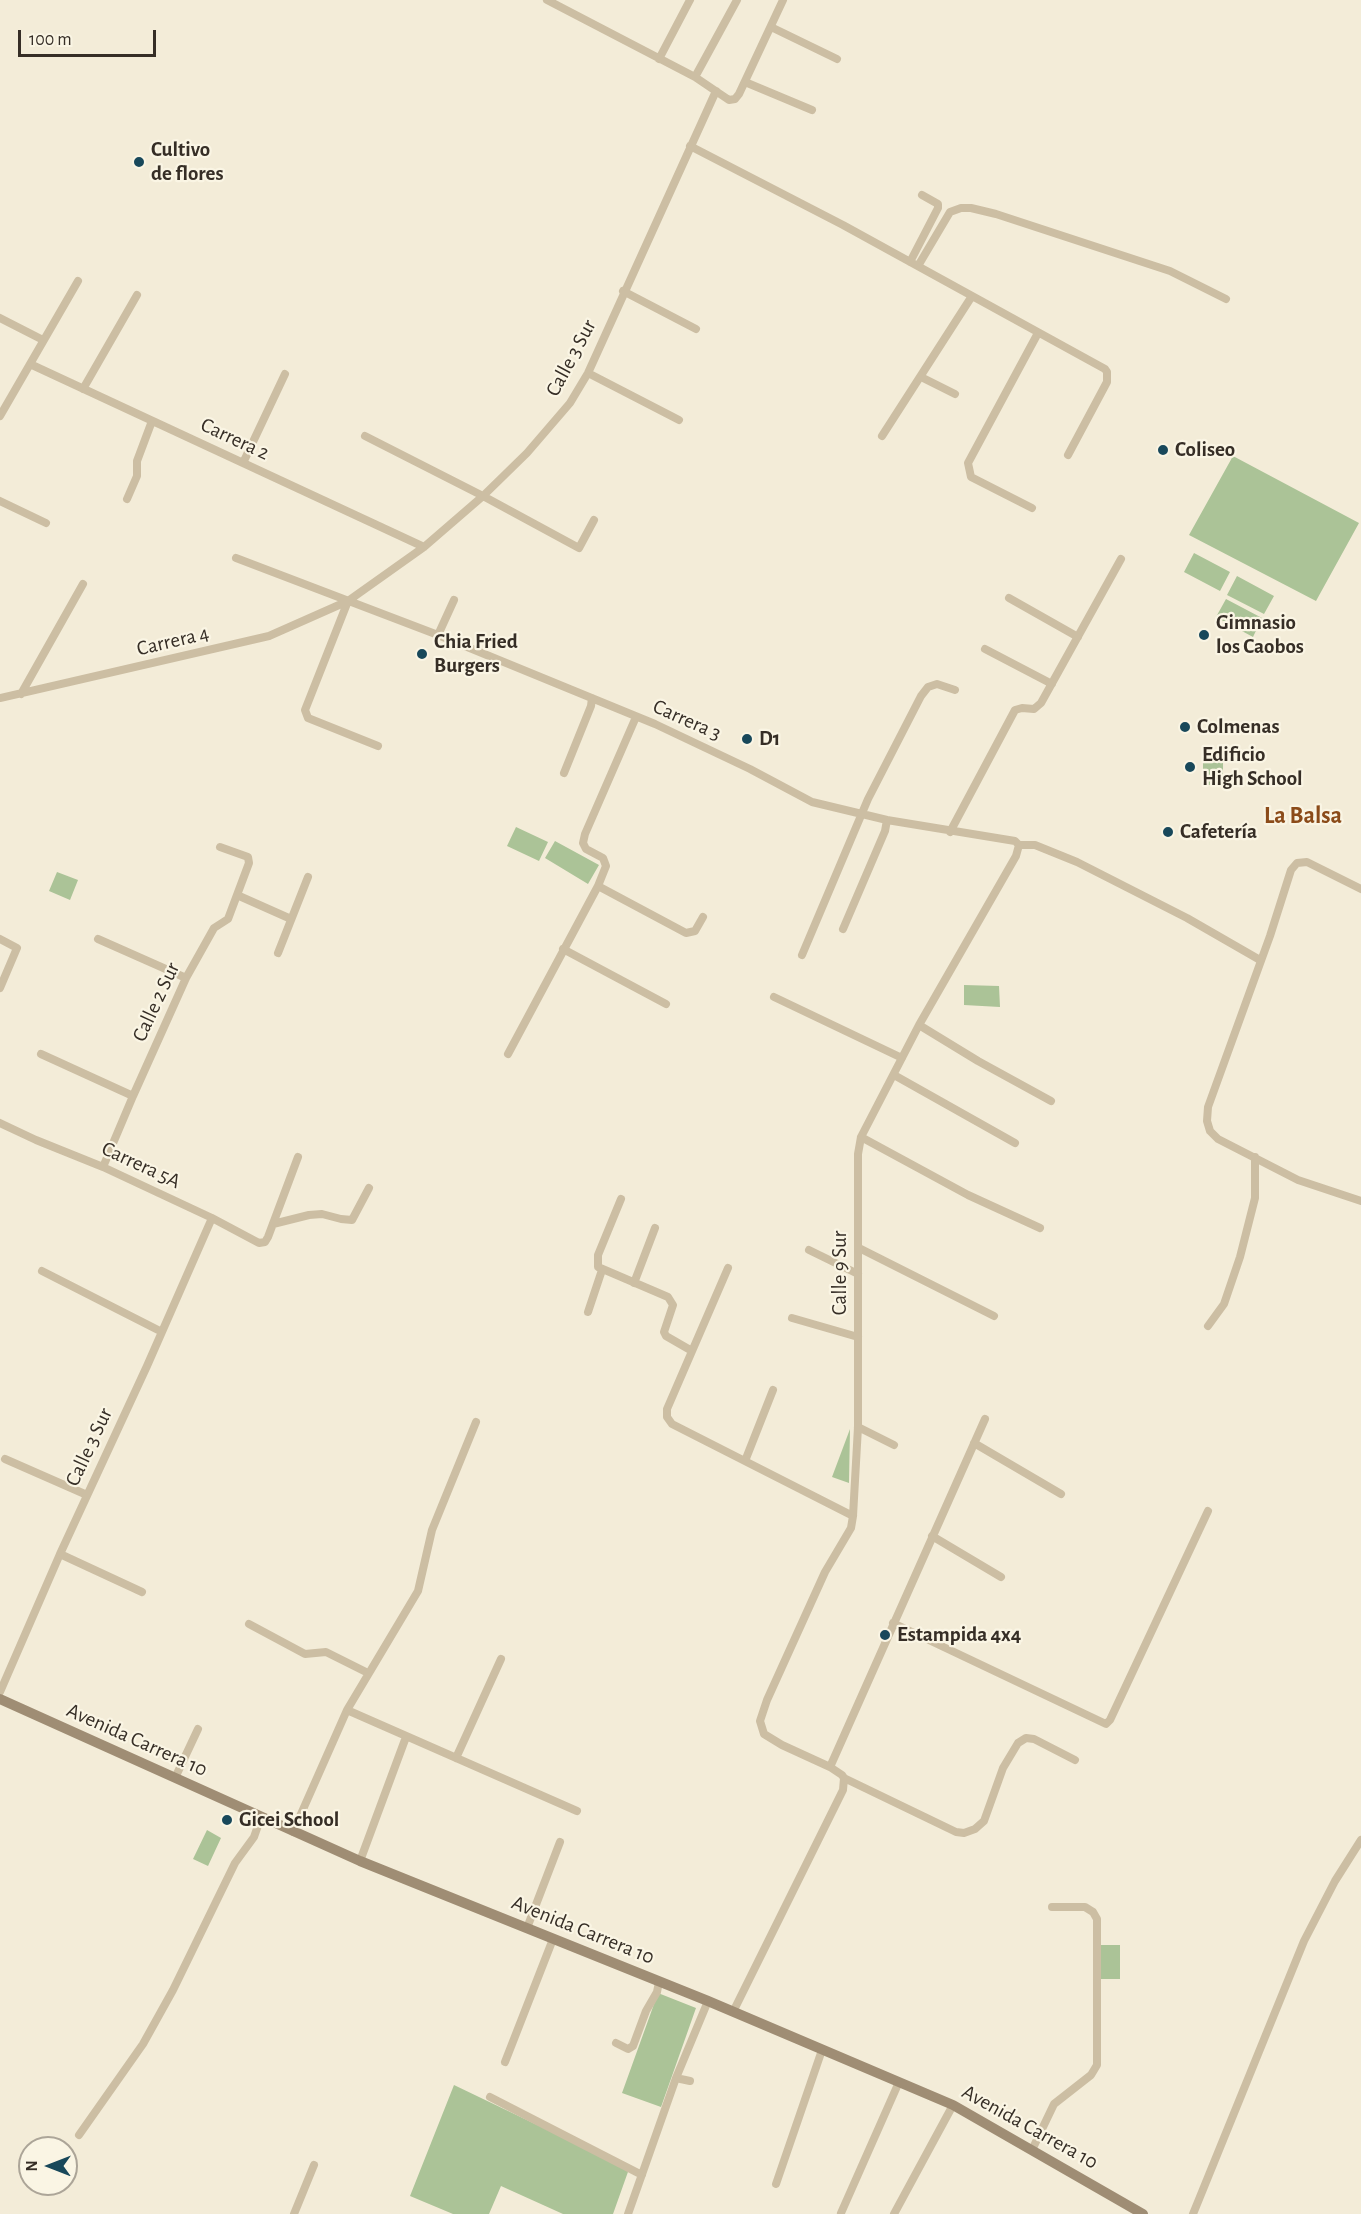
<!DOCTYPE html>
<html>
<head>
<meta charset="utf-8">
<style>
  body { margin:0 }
  #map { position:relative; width:1361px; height:2214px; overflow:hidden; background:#f3ecd8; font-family:"Alegreya Sans",sans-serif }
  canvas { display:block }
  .north { position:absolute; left:18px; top:2136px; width:60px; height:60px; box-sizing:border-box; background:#faf5e4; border:2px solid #aca598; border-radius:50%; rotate:270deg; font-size:16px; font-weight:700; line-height:24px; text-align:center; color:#362e26 }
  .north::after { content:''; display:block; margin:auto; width:21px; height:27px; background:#18485a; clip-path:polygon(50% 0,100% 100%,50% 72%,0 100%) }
  .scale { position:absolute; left:18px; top:30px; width:138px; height:27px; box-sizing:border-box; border:3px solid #362e26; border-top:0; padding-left:8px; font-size:18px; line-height:21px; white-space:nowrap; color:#362e26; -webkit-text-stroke:4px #faf5e4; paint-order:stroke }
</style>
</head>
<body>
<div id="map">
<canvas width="1361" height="2214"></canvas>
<div class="north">N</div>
<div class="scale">100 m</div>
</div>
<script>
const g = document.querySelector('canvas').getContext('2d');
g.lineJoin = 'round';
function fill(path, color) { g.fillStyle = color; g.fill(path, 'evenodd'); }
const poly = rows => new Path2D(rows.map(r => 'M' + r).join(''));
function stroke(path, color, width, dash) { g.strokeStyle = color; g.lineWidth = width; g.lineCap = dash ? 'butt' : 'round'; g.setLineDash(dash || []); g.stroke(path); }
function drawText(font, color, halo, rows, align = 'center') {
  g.font = font + ' "Alegreya Sans",sans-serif'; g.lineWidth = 4.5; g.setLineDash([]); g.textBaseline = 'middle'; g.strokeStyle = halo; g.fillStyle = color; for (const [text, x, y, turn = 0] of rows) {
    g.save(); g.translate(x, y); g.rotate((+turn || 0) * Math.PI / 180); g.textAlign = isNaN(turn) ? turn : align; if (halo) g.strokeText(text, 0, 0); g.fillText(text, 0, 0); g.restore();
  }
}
fill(poly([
  [1233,456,1359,523,1316,601,1189,535],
  [1194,553,1230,572,1220,591,1184,572],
  [1237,576,1274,596,1264,614,1227,595],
  [1226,599,1262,618,1253,637,1216,617],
  [1203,751,1223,751,1223,785,1203,785],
  [516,827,548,842,539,861,507,846],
  [555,841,599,865,588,884,545,858],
  [57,872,78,880,70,900,49,891],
  [964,985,999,986,1000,1007,964,1005],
  [850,1429,849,1482,849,1483,832,1477],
  [207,1830,221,1838,208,1866,193,1859],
  [1099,1945,1120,1945,1120,1979,1100,1979],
  [658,1993,696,2008,661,2107,622,2093],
  [454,2085,629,2169,613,2214,563,2214,501,2186,489,2214,453,2214,410,2196]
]), '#abc397');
stroke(poly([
  [547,0,695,77,729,100,735,99,739,94,783,0],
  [771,27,837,59],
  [659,59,690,0],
  [695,77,737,0],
  [745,82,812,110],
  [690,146,843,225,1105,369,1107,372,1107,382,1068,455],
  [910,262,938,208,938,204,922,195],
  [918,266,950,212,961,208,971,208,996,214,1170,271,1226,299],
  [623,291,696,329],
  [0,318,43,340],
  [30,364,424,547],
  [588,373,679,420],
  [921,377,955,394],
  [83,389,137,295],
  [0,416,78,281],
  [365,436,483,496,579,548,594,520],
  [882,436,972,296],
  [243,463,285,374],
  [127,499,137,476,137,461,152,421],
  [0,501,46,523],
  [1032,508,971,477,968,463,1038,333],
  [236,558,438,635,655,724,750,769,812,802,887,820,1015,841,1019,845],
  [1009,598,1078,637],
  [348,601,305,710,308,718,378,746],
  [438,635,454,600],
  [985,649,1052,684],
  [21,694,83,584],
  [0,698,269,636,348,601,424,547,483,496,527,453,570,403,588,373,716,91],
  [564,773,591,706,592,698],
  [950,832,1015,710,1022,708,1034,709,1041,703,1121,559],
  [1019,845,1016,856,919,1025,861,1137,858,1154,858,1427,853,1516,851,1528,825,1572,767,1700,760,1721,764,1734,782,1745,830,1767,842,1775,844,1778,956,1832,964,1833,975,1829,984,1821,1003,1768,1018,1743,1026,1738,1034,1739,1075,1760],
  [1019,845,1035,845,1077,862,1187,918,1260,960],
  [598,886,686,933,695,931,703,917],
  [1361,889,1307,862,1297,863,1291,870,1270,936,1208,1107,1207,1121,1210,1131,1218,1139,1298,1180,1361,1201],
  [237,895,291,919],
  [843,929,885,831,887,820],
  [0,939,17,948,0,988],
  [98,939,186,978],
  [563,949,666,1004],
  [278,953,308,877],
  [802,955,868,799,921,696,928,687,937,684,955,690],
  [774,997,902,1058],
  [919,1025,978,1061,1051,1101],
  [41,1054,133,1096],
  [508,1054,598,886,606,866,603,858,586,849,583,843,585,834,636,717],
  [894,1075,1015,1143],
  [0,1123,36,1140,103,1167,212,1218,259,1243,265,1242,268,1237,298,1157],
  [861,1137,968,1195,1040,1228],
  [103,1167,133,1096,186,978,214,928,228,919,249,863,248,857,220,847],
  [621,1199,598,1255,598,1267,668,1297,673,1305,664,1332,666,1336,692,1351],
  [273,1224,309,1215,322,1214,341,1219,352,1220,369,1188],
  [859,1248,994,1316],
  [809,1250,858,1274],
  [728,1268,667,1409,667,1417,672,1424,853,1516],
  [42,1271,162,1332],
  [634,1283,655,1228],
  [588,1312,602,1270],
  [792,1318,858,1337],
  [1208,1326,1224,1304,1240,1257,1255,1198,1255,1157],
  [858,1427,894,1445],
  [974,1443,1061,1494],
  [5,1459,87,1495],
  [745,1461,773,1390],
  [932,1536,1001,1577],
  [60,1554,142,1592],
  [893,1623,1106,1724,1110,1720,1208,1511],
  [249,1624,305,1654,326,1652,368,1673],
  [0,1692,60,1554,147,1366,212,1218],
  [347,1710,577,1811],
  [456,1758,501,1659],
  [830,1767,985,1419],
  [175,1778,198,1729],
  [293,1832,347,1710,418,1591,432,1530,476,1422],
  [360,1861,406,1737],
  [527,1928,560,1842],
  [733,2012,843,1790,844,1778],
  [616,2043,628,2049,633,2046,646,2011,657,1992,659,1982],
  [505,2062,553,1939],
  [676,2078,690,2081],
  [490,2097,642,2175],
  [79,2135,143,2044,173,1990,235,1863,254,1837,261,1817],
  [1032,2150,1054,2104,1091,2075,1097,2065,1097,1919,1093,1912,1085,1907,1052,1907],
  [776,2184,822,2050],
  [841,2213,899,2082],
  [294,2214,314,2165],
  [628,2214,676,2078,708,2001],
  [894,2214,953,2105],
  [1193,2214,1304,1941,1335,1881,1361,1840]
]), '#ccbea3', 8);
stroke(poly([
  [0,1699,360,1861,708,2001,953,2105,1143,2214]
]), '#9f8d74', 10);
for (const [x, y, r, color] of [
  [139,162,6,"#18485a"],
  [1163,450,6,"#18485a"],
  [1204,635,6,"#18485a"],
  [422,654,6,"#18485a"],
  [1185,727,6,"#18485a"],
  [747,739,6,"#18485a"],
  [1190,767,6,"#18485a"],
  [1168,832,6,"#18485a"],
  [885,1635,6,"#18485a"],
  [227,1820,6,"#18485a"]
]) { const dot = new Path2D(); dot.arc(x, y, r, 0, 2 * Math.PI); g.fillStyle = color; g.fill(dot); stroke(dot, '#faf5e4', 2); }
drawText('bold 21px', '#362e26', '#faf5e4', [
  ["Cultivo",151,150],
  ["de flores",151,174],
  ["Coliseo",1175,450],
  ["Gimnasio",1216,623],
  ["los Caobos",1216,647],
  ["Chia Fried",434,642],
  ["Burgers",434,666],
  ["Colmenas",1197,727],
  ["D1",759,739],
  ["Edificio",1202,755],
  ["High School",1202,779],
  ["Cafetería",1180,832],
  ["Estampida 4x4",897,1635],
  ["Gicei School",239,1820]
], 'left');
drawText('21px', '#362e26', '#faf5e4', [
  ["Calle 3 Sur",571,358,-62],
  ["Carrera 2",235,439,25],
  ["Carrera 4",173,641,-13],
  ["Carrera 3",687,720,24],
  ["Calle 2 Sur",156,1002,-65],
  ["Carrera 5A",141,1165,25],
  ["Calle 9 Sur",840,1273,-90],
  ["Calle 3 Sur",89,1447,-65],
  ["Avenida Carrera 10",137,1740,24],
  ["Avenida Carrera 10",583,1930,22],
  ["Avenida Carrera 10",1030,2127,29]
]);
drawText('bold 24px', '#8b4b19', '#faf5e4', [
  ["La Balsa",1303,816]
]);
</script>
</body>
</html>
